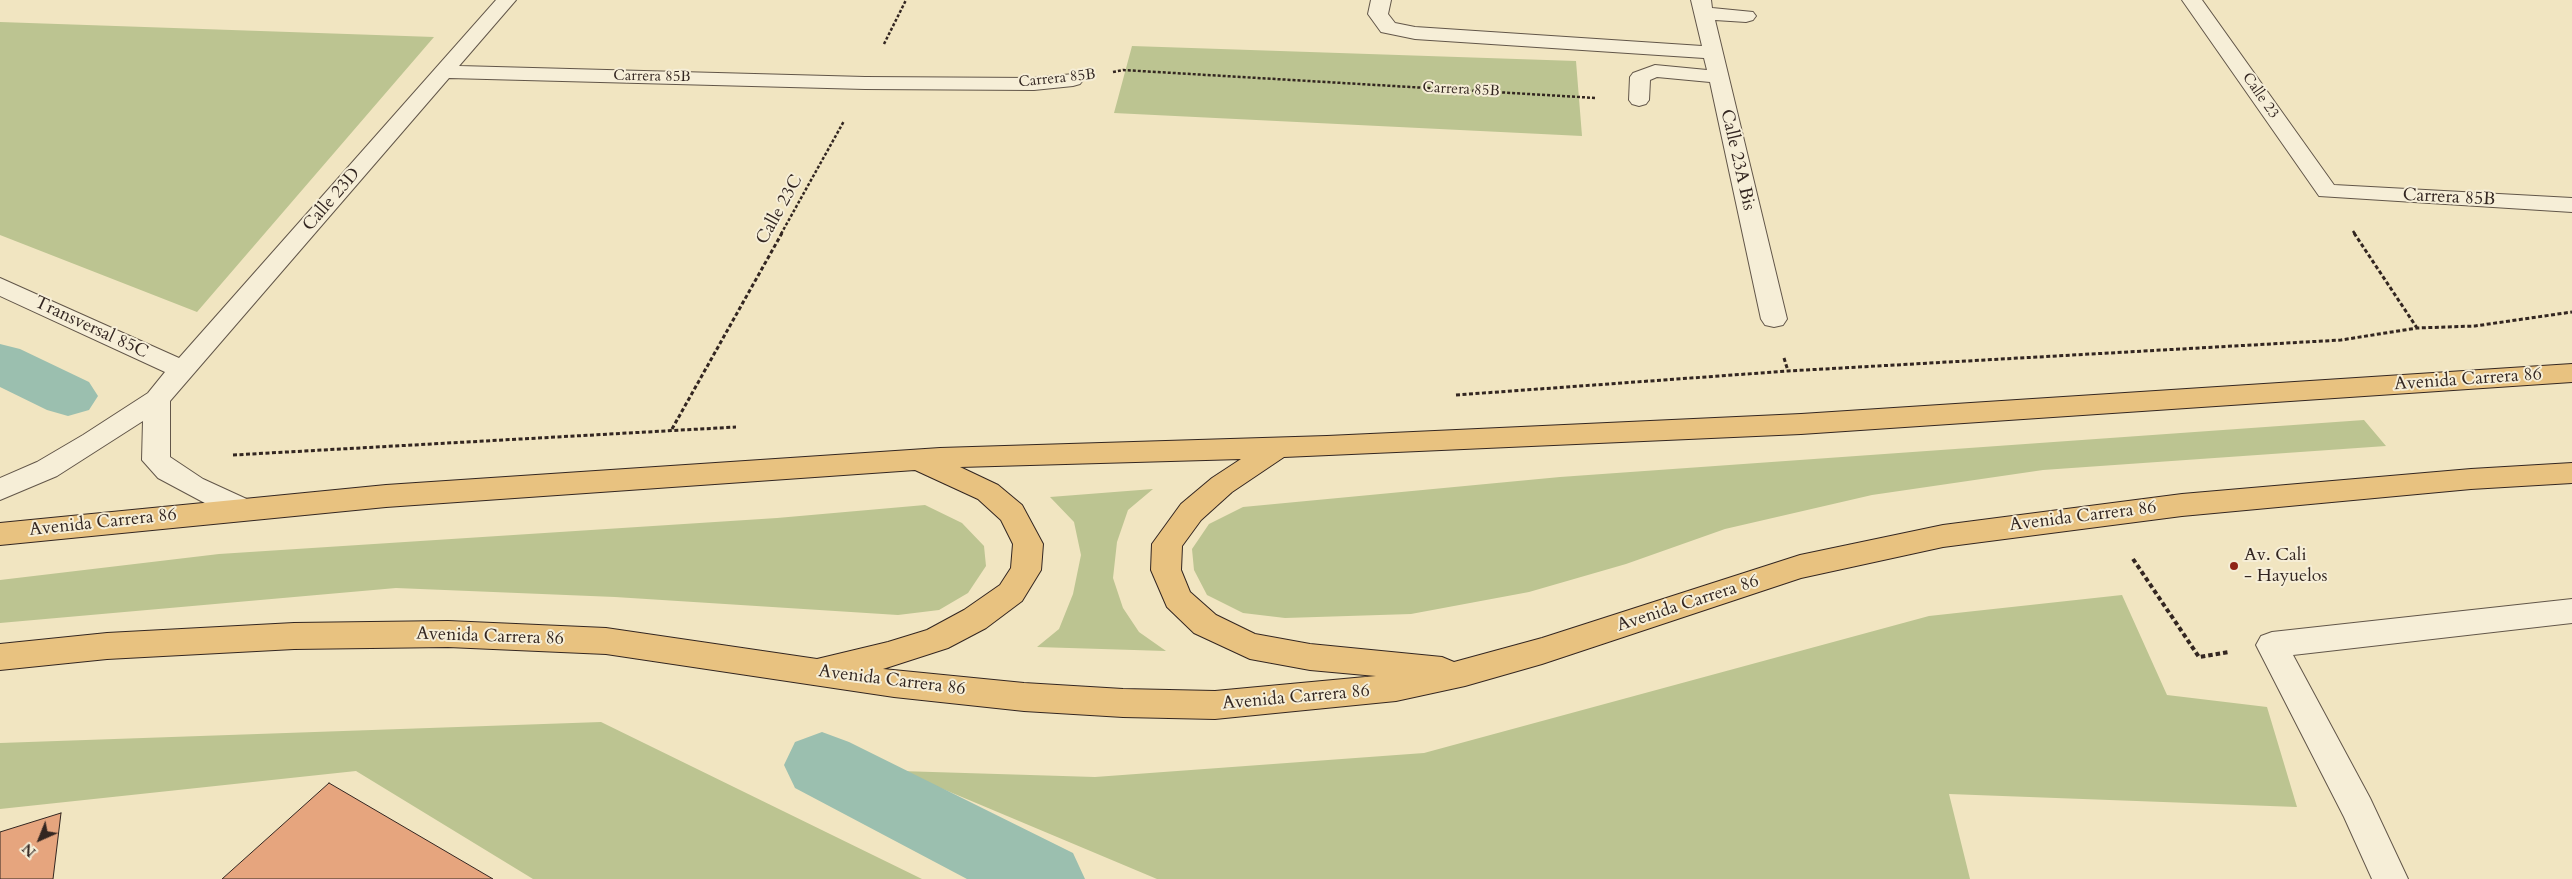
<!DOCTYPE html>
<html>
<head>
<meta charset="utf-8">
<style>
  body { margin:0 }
  #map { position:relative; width:2572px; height:879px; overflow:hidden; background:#f1e5c1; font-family:Cardo,serif }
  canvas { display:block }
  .north { position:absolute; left:15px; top:814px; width:50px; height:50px; -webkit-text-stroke:4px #f6eed7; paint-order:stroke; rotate:224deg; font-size:14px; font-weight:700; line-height:20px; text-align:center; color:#332621 }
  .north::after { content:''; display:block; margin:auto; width:18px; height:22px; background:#332621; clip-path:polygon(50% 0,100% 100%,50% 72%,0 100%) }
</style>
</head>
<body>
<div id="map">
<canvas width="2572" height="879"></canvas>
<div class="north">N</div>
</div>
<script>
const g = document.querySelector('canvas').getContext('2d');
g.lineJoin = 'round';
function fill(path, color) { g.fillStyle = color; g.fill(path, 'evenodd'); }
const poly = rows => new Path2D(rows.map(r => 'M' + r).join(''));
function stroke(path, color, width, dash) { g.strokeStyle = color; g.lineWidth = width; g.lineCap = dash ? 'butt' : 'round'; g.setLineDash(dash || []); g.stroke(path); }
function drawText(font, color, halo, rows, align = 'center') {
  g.font = font + ' Cardo,serif'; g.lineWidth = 4; g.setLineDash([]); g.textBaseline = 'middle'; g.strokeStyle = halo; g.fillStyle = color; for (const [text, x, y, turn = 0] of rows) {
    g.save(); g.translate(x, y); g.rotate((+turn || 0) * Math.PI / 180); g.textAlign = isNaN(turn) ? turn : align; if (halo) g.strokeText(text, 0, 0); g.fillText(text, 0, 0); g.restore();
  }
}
fill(poly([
  [0,22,434,37,197,312,0,235],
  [1132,46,1576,61,1582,136,1114,113],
  [2364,420,2386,446,2043,470,1872,495,1725,529,1626,564,1529,592,1411,614,1285,618,1243,613,1207,595,1194,570,1192,549,1209,524,1243,507,1560,477],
  [1153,489,1128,510,1117,542,1113,578,1123,608,1139,632,1166,651,1037,647,1059,629,1073,594,1081,555,1074,522,1050,497],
  [925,505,962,523,984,546,986,566,968,593,939,610,898,615,615,597,396,588,0,623,0,580,219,554,777,518],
  [2122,595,2167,695,2267,707,2297,807,1949,794,1970,879,1157,879,900,771,1095,777,1424,753,1929,616],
  [601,722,922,879,533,879,356,771,0,809,0,743]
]), '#bcc491');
fill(poly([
  [0,344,20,349,89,382,98,396,89,410,68,416,47,410,0,387,0,344],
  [822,732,849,742,1073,853,1085,879,967,879,795,788,784,765,795,742,822,732]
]), '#9bbfaf');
const building = poly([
  [329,783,493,879,222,879,329,783],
  [61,813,53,879,0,879,0,832,61,813]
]);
fill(building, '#e6a57e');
stroke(building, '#332621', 1);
const minor = poly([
  [496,0,516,0,459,66,865,77,1034,78,1073,74,1080,76,1083,80,1080,84,1073,86,1034,90,865,89,449,78,170,401,170,457,203,479,251,501,255,509,251,517,241,520,231,517,158,478,142,460,143,421,57,476,0,500,0,478,37,462,83,435,148,393,165,372,0,296,0,278,179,358,496,0],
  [1371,0,1391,0,1388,14,1395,23,1415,27,1702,46,1691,0,1711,0,1712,8,1753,12,1756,16,1753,20,1746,22,1715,20,1787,319,1783,325,1774,327,1765,325,1761,319,1710,82,1657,77,1650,80,1649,100,1646,104,1639,106,1632,104,1629,100,1630,77,1633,73,1655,65,1707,70,1704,58,1415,39,1381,32,1368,14,1371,0],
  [2182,0,2202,0,2334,185,2572,198,2572,212,2319,196,2182,0],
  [2572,599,2572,623,2293,655,2370,798,2408,879,2372,879,2344,817,2256,645,2261,636,2272,632,2572,599]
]);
const major = poly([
  [2572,364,2572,382,1801,434,1284,457,1232,492,1201,520,1182,546,1181,570,1190,592,1216,615,1255,634,1310,644,1442,657,1454,662,1542,638,1800,555,1943,525,2182,494,2471,469,2572,463,2572,483,2471,489,2182,516,1943,547,1801,578,1542,664,1465,686,1396,701,1215,719,1123,717,1024,711,894,697,606,654,448,647,294,649,107,659,0,670,0,644,107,633,294,623,448,621,606,628,817,659,888,642,927,630,964,610,1000,585,1011,568,1013,544,1001,520,978,499,915,470,386,507,0,545,0,523,386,485,940,448,1327,436,1801,414,2572,364],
  [1241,459,1212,478,1181,504,1152,544,1151,570,1167,607,1194,633,1250,659,1310,670,1376,676,1215,691,1123,689,1024,683,883,669,948,648,986,628,1022,601,1041,570,1043,544,1022,505,998,485,960,467,1241,459]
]);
stroke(minor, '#625649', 2);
stroke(major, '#332621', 2);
stroke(poly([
  [884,44,906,0],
  [1113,72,1123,70,1596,98],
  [2353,231,2355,234],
  [781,234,844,121]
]), '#332621', 2.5, [3, 2]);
stroke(poly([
  [2354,233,2417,328],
  [1784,358,1788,371],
  [1456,395,1788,371,2341,340,2417,328,2475,326,2572,312],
  [672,429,782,233],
  [233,455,736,427]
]), '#332621', 3, [4, 2.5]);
stroke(poly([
  [2133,559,2199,657,2229,652]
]), '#332621', 4, [4.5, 3]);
fill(minor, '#f6eed7');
fill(major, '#e8c280');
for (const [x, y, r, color] of [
  [2234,566,5,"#8f2418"]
]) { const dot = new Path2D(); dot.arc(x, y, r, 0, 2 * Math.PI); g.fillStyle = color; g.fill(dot); stroke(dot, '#f6eed7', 2); }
drawText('15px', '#332621', '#f6eed7', [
  ["Carrera 85B",652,77,1],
  ["Carrera 85B",1057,79,-6],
  ["Carrera 85B",1461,90,3],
  ["Calle 23",2260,96,55]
]);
drawText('18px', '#332621', '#f6eed7', [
  ["Calle 23A Bis",1737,160,77],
  ["Carrera 85B",2449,198,3],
  ["Calle 23D",332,200,-49],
  ["Calle 23C",780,210,-61],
  ["Transversal 85C",91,328,25],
  ["Avenida Carrera 86",2468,380,-4],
  ["Avenida Carrera 86",2083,517,-7],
  ["Avenida Carrera 86",103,523,-6],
  ["Avenida Carrera 86",1688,604,-18],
  ["Avenida Carrera 86",490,637,2],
  ["Avenida Carrera 86",892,681,7],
  ["Avenida Carrera 86",1296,698,-5]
]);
drawText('18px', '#332621', '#f6eed7', [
  ["Av. Cali",2244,556],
  ["- Hayuelos",2244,577]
], 'left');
</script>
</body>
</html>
